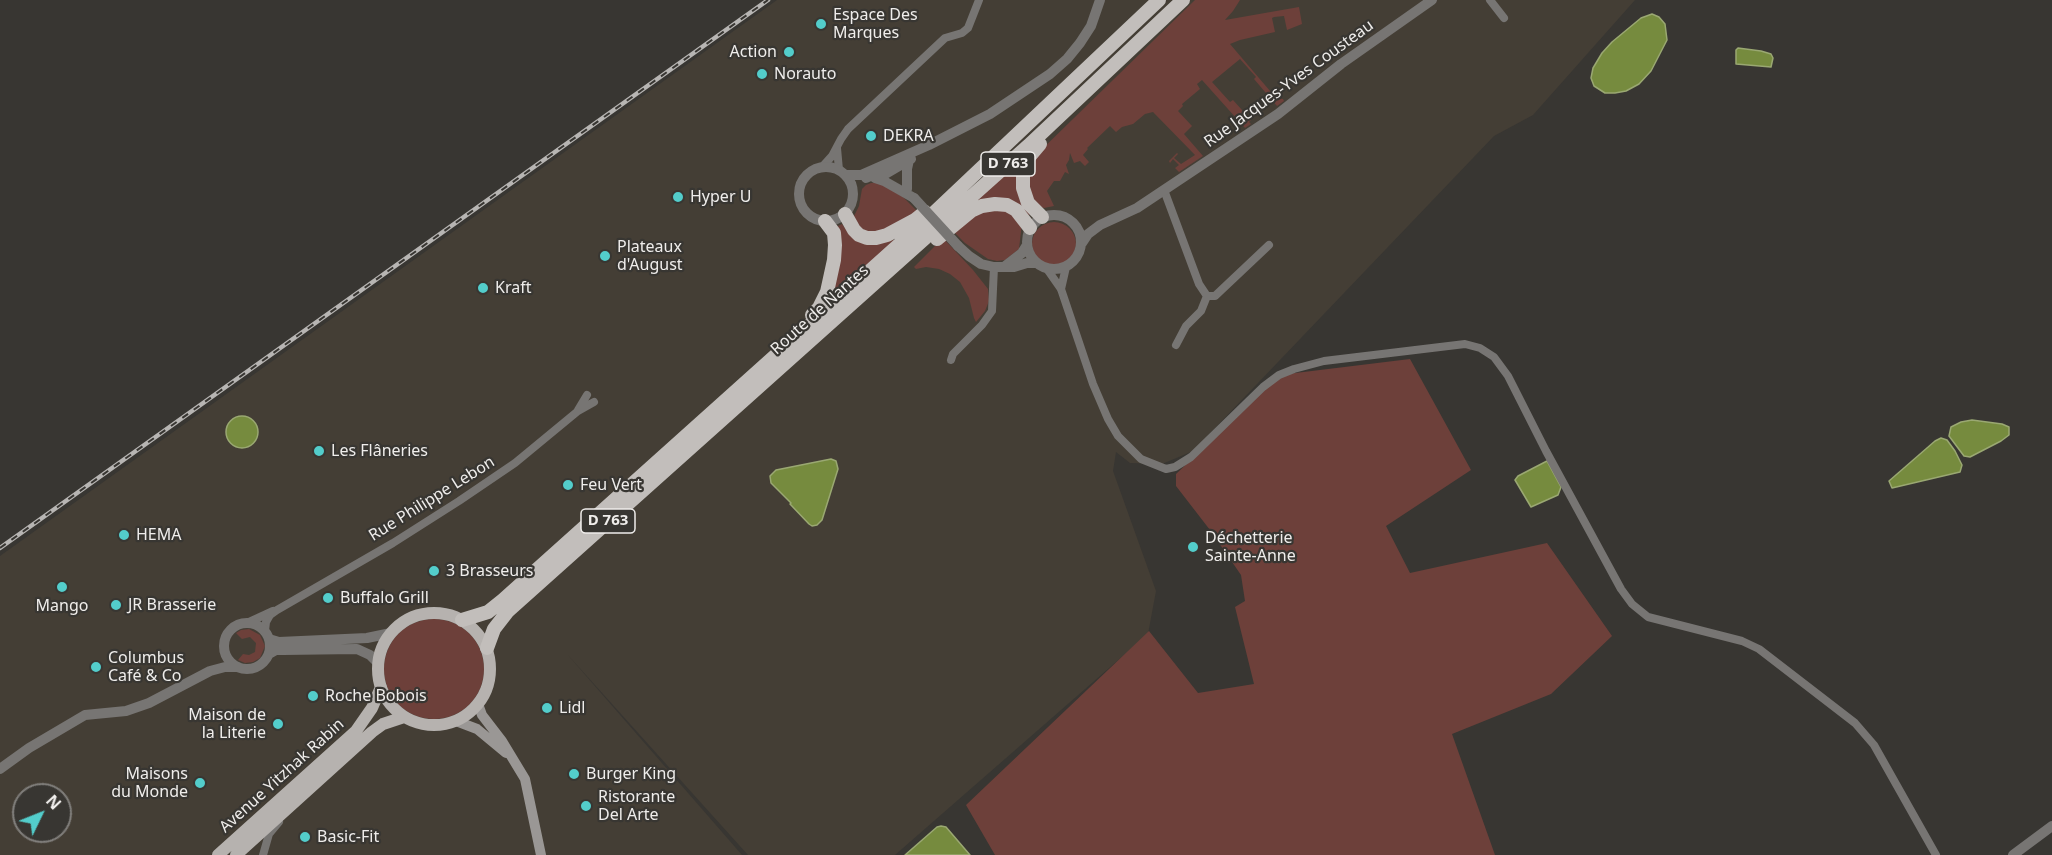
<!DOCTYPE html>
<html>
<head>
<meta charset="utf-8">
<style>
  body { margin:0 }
  #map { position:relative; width:2052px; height:855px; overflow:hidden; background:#383632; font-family:"Noto Sans",sans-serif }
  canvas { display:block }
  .north { position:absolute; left:12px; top:783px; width:60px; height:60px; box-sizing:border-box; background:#383632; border:2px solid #817f7c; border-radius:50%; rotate:47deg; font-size:16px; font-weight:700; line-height:24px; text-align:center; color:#efedeb }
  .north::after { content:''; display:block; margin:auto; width:21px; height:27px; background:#53cdcb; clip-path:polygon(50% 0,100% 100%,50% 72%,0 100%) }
</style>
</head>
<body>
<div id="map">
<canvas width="2052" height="855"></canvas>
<div class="north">N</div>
</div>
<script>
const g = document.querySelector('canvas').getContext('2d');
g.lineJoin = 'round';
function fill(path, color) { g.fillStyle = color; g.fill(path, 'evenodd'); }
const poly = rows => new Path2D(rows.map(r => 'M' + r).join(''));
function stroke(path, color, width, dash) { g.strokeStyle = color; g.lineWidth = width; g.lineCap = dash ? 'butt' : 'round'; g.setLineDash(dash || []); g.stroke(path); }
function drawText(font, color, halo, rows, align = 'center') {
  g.font = font + ' "Noto Sans",sans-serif'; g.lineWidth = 4.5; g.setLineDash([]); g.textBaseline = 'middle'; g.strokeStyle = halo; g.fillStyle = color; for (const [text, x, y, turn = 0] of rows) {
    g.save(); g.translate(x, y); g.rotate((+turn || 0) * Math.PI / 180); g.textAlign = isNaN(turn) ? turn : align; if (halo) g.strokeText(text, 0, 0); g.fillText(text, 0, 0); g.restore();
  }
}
fill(poly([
  [777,0,1635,0,1533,115,1494,136,1193,451,1162,464,1130,463,1116,452,1113,471,1156,591,1148,634,895,855,748,855,567,654,742,855,0,855,0,556],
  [24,795,60,795,60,831,24,831]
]), '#443e35');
fill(poly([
  [1195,0,1240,0,1233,11,1225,20,1299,7,1302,24,1287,30,1284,16,1274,17,1272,18,1275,32,1240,40,1230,44,1276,98,1283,99,1284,101,1277,106,1254,79,1256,77,1240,59,1212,82,1230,102,1233,100,1251,120,1249,122,1251,124,1245,128,1202,80,1197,84,1200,89,1182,104,1183,106,1178,111,1192,126,1184,134,1203,156,1179,172,1175,168,1179,165,1173,159,1170,163,1169,161,1177,153,1178,154,1174,158,1181,164,1195,155,1153,112,1145,114,1133,124,1122,127,1116,132,1110,126,1087,148,1088,149,1083,155,1089,162,1085,166,1080,161,1074,163,1070,153,1069,160,1066,165,1069,174,1065,172,1060,181,1054,181,1047,191,1054,206,1044,208,1038,206,1031,197,1027,183,1033,158],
  [1024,160,1032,213,1027,216,1013,205,956,218,1011,168],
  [871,183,880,183,903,197,919,213,891,231,863,233,853,218,859,206,862,189,866,185],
  [1008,210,1022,223,1019,249,1005,260,997,261,988,259,965,243,952,230,978,211],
  '1032 244a22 22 0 1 1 44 0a22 22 0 1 1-44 0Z',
  [842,224,851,236,891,238,895,241,833,296,831,289,836,227],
  [943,238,973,270,988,289,989,301,985,311,976,322,974,318,969,298,960,282,950,274,939,269,926,267,916,269,914,267],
  [1410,359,1471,470,1386,526,1410,573,1547,543,1612,636,1551,694,1452,734,1495,855,995,855,966,805,1149,631,1198,693,1254,684,1235,607,1245,601,1241,575,1210,530,1176,486,1176,474,1279,375],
  '384 669a50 50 0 1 1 100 0a50 50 0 1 1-100 0Z',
  [249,629,260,635,265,646,260,658,253,662,245,663,238,660,243,654,249,655,255,652,256,643,250,637,242,639,236,633,241,630]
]), '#6d403a');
const water = poly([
  [1652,14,1659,17,1665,24,1667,40,1651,71,1639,84,1626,91,1615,93,1605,93,1594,86,1591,78,1593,68,1602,53,1612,42,1641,18,1652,14],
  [1738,48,1761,51,1771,54,1773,58,1771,67,1736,64,1736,50,1738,48],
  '226 432a16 16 0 1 1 32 0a16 16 0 1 1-32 0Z',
  [1972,420,2002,424,2009,427,2009,435,2001,441,1970,457,1964,456,1949,436,1951,427,1961,422,1972,420],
  [1941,438,1947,440,1955,451,1962,465,1960,472,1892,488,1889,481,1935,441,1941,438],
  [831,459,836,461,838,469,822,520,817,525,812,526,809,524,790,504,791,503,771,483,770,476,776,470,831,459],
  [1547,461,1561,487,1558,495,1531,507,1515,480,1518,476,1547,461],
  [941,826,946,827,970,855,905,855,937,827,941,826]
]);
fill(water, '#768b3e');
stroke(water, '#9aa872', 1.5);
stroke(poly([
  [1490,0,1504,18],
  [837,148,839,170],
  [823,166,832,156,841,139,848,129,945,38,962,33,968,28,979,0],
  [1164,190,1199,284,1207,296],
  [1047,269,1061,289,1093,384,1108,419,1118,436,1141,459,1166,469,1175,467,1191,457,1263,387,1279,375,1294,369,1324,361,1465,344,1480,348,1494,357,1508,376,1546,451,1621,589,1632,604,1648,617,1742,641,1759,649,1855,723,1874,745,1936,855],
  [1061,289,1066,267],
  [1207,296,1215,296,1269,245],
  [1176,345,1186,326,1201,311,1207,296],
  [951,360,953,354,982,325,992,311,994,267],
  [578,410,587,395],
  [247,623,273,611],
  [265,631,266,622,270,615,277,610,393,543,459,501,515,463,578,411,594,402],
  [263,855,269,834,279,822]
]), '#777573', 8);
stroke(poly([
  '799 194a27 27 0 1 1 54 0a27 27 0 1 1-54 0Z',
  [846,175,861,175,929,145,990,114,1050,74,1067,59,1080,43,1091,26,1100,0],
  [866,178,875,174,882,176,911,159],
  [875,178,884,181,914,198],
  [907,189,907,169,909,160],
  '1027 242a27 27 0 1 1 54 0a27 27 0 1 1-54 0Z',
  [1082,243,1088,234,1100,225,1137,208,1278,114,1341,64,1432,0],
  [958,246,969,256,981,264,994,267,1014,267,1027,263,1037,263],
  [1004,267,1022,253,1027,245],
  '224 646a23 23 0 1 1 46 0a23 23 0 1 1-46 0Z',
  [269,639,279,642,367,638,391,633],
  [269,654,276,650,283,650,357,649,370,655,378,663],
  [0,769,29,748,85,715,126,711,149,703,210,671,225,667,238,667],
  [2013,855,2052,826]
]), '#777573', 10);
stroke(poly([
  [478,704,482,715,502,741,525,779,541,855],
  [456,721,477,729,506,753]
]), '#9a9795', 10);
stroke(poly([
  '378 669a56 56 0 1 1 112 0a56 56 0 1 1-112 0Z',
  [218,855,356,731,372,708,381,687],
  [236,855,372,732,383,724,404,717]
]), '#b6b2af', 12);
stroke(poly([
  [1040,144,1029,157,1026,164,1023,174,1023,188,1028,203,1042,217],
  [845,214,854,230,859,235,867,238,876,238,887,235,915,220,925,212],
  [937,239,971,211,982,206,995,204,1007,205,1016,210,1030,228],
  [812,315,819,308,827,292,834,260,835,245,834,233,825,221],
  [462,620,488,612,503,600,921,225,1159,0],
  [487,648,494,629,508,611,1028,146,1183,0]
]), '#c2bebb', 14);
const rail = poly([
  [0,548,768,0]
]);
stroke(rail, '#b7b5b3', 4.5);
stroke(rail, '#383632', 2, [7]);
stroke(poly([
  [914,198,958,246]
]), '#777573', 10);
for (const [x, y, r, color] of [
  [821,24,6,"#53cdcb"],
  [789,52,6,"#53cdcb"],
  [762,74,6,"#53cdcb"],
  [871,136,6,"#53cdcb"],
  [678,197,6,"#53cdcb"],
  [605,256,6,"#53cdcb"],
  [483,288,6,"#53cdcb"],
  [319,451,6,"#53cdcb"],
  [568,485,6,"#53cdcb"],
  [124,535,6,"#53cdcb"],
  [1193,547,6,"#53cdcb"],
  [434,571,6,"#53cdcb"],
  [62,587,6,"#53cdcb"],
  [328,598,6,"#53cdcb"],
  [116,605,6,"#53cdcb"],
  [96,667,6,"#53cdcb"],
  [313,696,6,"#53cdcb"],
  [547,708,6,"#53cdcb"],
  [278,724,6,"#53cdcb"],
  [574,774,6,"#53cdcb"],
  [200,783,6,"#53cdcb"],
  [586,806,6,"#53cdcb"],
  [305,837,6,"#53cdcb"]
]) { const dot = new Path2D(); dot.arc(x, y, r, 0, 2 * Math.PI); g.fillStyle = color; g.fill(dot); stroke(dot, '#383632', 2); }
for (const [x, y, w] of [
  [1008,164,54],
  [608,521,54]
]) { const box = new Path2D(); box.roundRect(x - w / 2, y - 12, w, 24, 4.5); g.fillStyle = '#383632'; g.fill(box); stroke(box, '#efedeb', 1.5); }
drawText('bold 15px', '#efedeb', null, [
  ["D 763",1008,164],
  ["D 763",608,521]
]);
drawText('16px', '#efedeb', '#383632', [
  ["Espace Des",833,15],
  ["Marques",833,33],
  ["Action",777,52,"right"],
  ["Norauto",774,74],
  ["DEKRA",883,136],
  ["Hyper U",690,197],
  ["Plateaux",617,247],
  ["d'August",617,265],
  ["Kraft",495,288],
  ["Les Flâneries",331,451],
  ["Feu Vert",580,485],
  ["HEMA",136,535],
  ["Déchetterie",1205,538],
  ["Sainte-Anne",1205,556],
  ["3 Brasseurs",446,571],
  ["Buffalo Grill",340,598],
  ["JR Brasserie",128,605],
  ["Mango",62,606,"center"],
  ["Columbus",108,658],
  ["Café & Co",108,676],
  ["Roche Bobois",325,696],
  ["Lidl",559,708],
  ["Maison de",266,715,"right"],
  ["la Literie",266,733,"right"],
  ["Maisons",188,774,"right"],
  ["du Monde",188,792,"right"],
  ["Burger King",586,774],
  ["Ristorante",598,797],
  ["Del Arte",598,815],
  ["Basic-Fit",317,837]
], 'left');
drawText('16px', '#efedeb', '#383632', [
  ["Rue Jacques-Yves Cousteau",1289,84,-36],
  ["Route de Nantes",820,310,-42],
  ["Rue Philippe Lebon",432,499,-32],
  ["Avenue Yitzhak Rabin",282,776,-42]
]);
</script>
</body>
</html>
